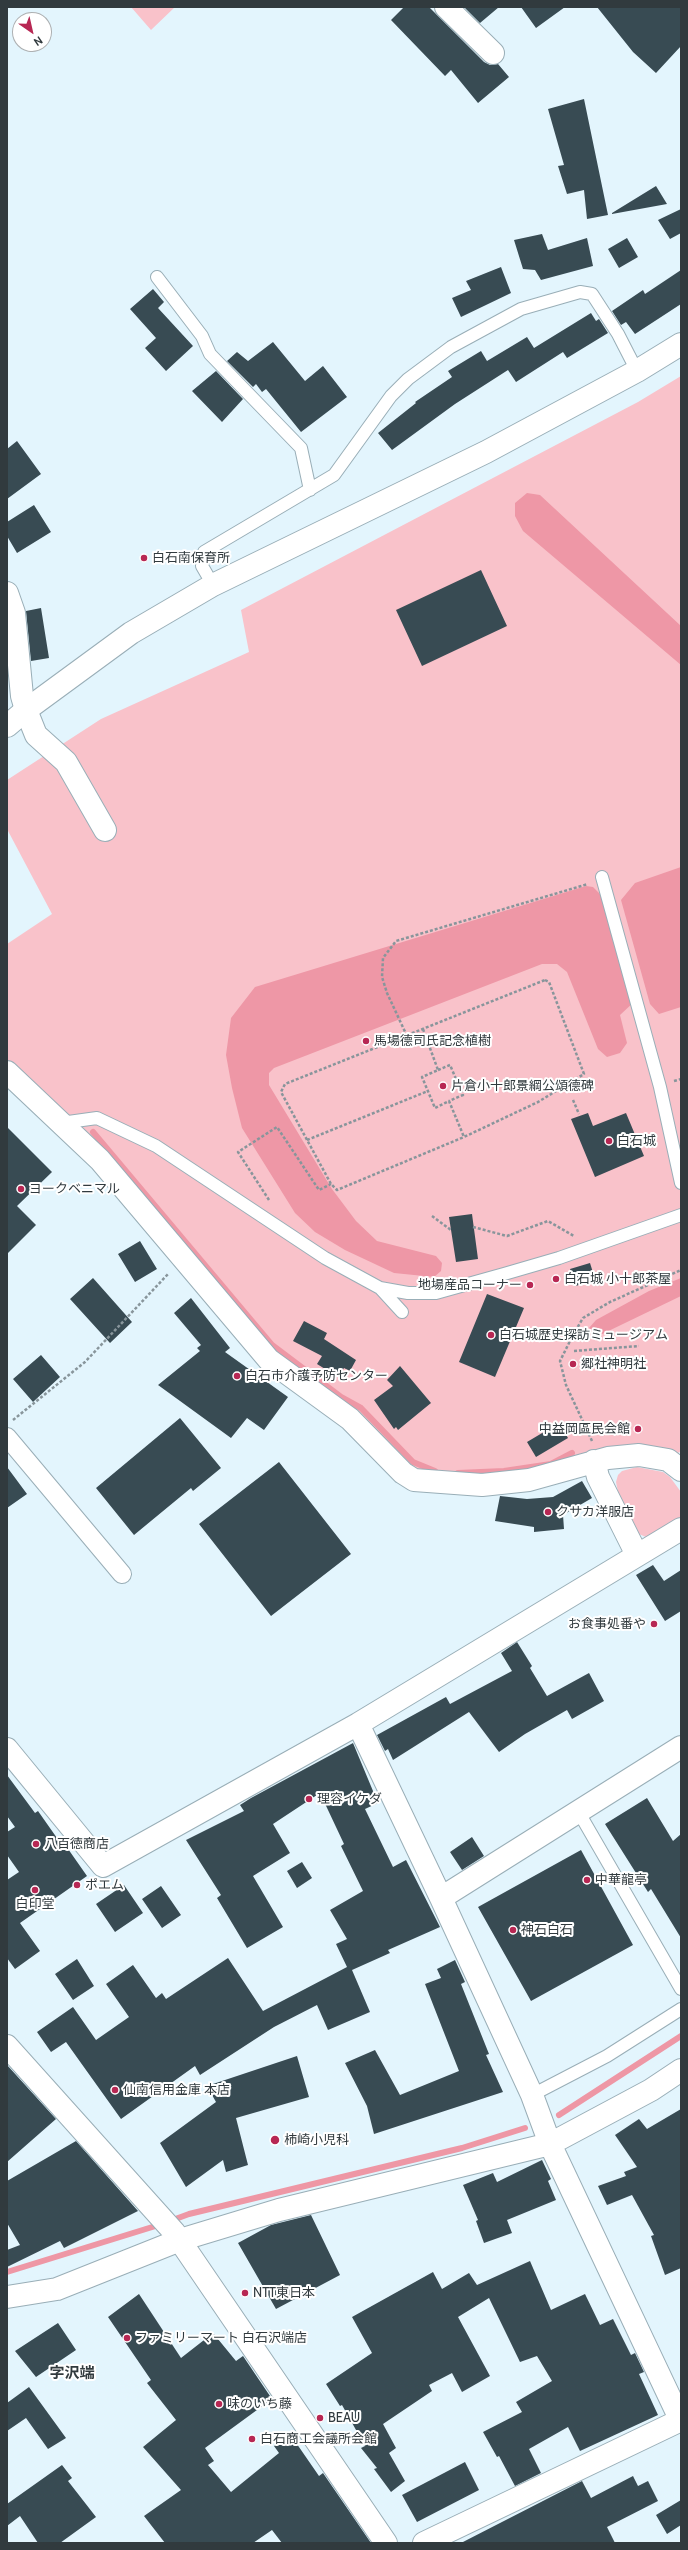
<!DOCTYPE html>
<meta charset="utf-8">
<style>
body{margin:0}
#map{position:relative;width:688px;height:2550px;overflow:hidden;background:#e3f5fd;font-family:Cabin,sans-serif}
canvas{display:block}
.frame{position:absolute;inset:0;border:8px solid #313a3e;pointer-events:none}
.north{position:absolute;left:12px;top:12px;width:40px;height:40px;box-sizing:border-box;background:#fff;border:1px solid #adb0b2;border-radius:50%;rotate:146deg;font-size:11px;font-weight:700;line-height:16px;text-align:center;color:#313a3e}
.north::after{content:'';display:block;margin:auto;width:14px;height:18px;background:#b72753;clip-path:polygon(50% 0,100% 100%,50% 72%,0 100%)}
</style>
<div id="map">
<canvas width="688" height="2550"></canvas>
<div class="frame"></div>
<div class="north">N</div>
</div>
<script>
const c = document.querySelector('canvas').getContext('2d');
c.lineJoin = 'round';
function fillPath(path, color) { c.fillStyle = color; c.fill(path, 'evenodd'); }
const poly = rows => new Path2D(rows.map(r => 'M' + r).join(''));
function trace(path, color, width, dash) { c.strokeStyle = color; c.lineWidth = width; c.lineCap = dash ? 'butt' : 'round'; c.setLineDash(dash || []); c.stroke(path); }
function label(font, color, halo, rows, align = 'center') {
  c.font = font + ' Cabin,"Noto Sans JP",sans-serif'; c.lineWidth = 4; c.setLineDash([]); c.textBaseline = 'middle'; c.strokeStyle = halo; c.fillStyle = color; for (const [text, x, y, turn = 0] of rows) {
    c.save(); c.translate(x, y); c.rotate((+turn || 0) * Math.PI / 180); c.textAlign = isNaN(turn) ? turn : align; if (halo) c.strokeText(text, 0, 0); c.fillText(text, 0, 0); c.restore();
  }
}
fillPath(poly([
 [131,7,175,7,151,30],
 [681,376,681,1451,668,1460,577,1465,425,1482,269,1360,7,1072,7,944,52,914,7,829,7,780,101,719,249,652,241,610,638,402],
 [637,1467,663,1472,670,1477,681,1492,681,1517,648,1538,639,1534,618,1492,616,1482,618,1475,622,1471]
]), '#f9c2ca');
fillPath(poly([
 [527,493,540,495,681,626,681,665,523,531,515,516,515,503],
 [681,867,681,1007,659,1014,650,1004,621,900,635,883],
 [586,886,593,887,603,897,635,1001,620,1015,627,1043,620,1053,607,1057,598,1049,567,972,557,964,542,964,274,1068,269,1073,269,1085,332,1189,356,1221,377,1241,436,1256,442,1263,441,1271,434,1277,394,1273,345,1250,315,1232,295,1213,242,1128,232,1088,226,1055,231,1018,255,987],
 [681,1278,681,1296,596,1337,591,1334,589,1328,596,1320,649,1291]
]), '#ee97a6');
trace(poly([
 [93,1132,272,1345,341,1397,361,1408,413,1462,435,1471],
 [458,1473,504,1471,551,1464,572,1453],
 [559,2115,681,2036],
 [170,2221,189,2214,462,2148,525,2128],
 [7,2272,162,2224]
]), '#ee97a5', 6);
fillPath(poly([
 [404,7,429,7,484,62,490,65,498,64,509,77,478,103,451,70,445,76,391,20],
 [467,7,499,7,480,23,465,8],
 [521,7,565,7,536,28],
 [597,7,681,7,681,46,656,73,633,52],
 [584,99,608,215,587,219,584,190,567,194,558,166,564,165,548,109],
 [656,186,667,204,612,214,612,213],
 [681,209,681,233,670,239,658,220],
 [542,234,548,250,587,238,593,266,541,280,535,270,523,269,514,240],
 [627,238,638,257,619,268,608,249],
 [501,267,511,293,461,317,452,298,471,290,466,281],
 [681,270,681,304,635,334,626,322,621,325,612,311,643,290,645,294],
 [153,289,164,302,158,308,193,346,166,371,145,348,156,338,130,309],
 [591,313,596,321,599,319,608,333,567,358,563,352,516,382,508,370,455,404,392,450,378,433,416,403,415,402,452,377,448,371,481,351,487,361,527,337,534,348],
 [273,342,305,381,323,366,347,397,301,432,266,389,262,392,256,384,253,387,227,361,237,352,248,361],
 [216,371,243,399,222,422,192,391],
 [17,441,41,474,7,499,7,449],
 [34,505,51,532,17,553,7,536,7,522],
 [481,570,507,626,422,666,396,610],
 [41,608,49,658,31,661,26,611],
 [588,1113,593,1126,626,1113,644,1156,595,1177,571,1119],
 [7,1127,52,1172,17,1206,36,1225,7,1254],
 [472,1214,478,1259,456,1262,449,1217],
 [140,1241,157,1269,135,1282,118,1254],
 [590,1263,595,1279,576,1286,570,1269],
 [93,1278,132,1322,110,1343,70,1299],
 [487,1294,524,1308,495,1377,459,1362],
 [191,1298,230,1348,225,1352,288,1397,264,1430,247,1418,231,1438,158,1385,200,1351,197,1348,201,1345,174,1313],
 [304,1321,327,1333,324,1339,356,1360,350,1371,344,1368,338,1377,317,1364,322,1356,293,1341],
 [41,1355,60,1377,33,1402,13,1379],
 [400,1366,431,1403,398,1430,396,1427,394,1429,374,1400,393,1386,387,1380],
 [180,1418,221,1468,193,1491,191,1488,134,1535,96,1488],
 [559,1423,568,1438,536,1457,527,1442],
 [279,1462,351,1554,271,1616,199,1524],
 [7,1467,27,1494,7,1508],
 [582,1481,592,1498,563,1515,564,1529,534,1532,534,1527,495,1521,500,1496,527,1499,553,1497],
 [653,1565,664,1581,681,1570,681,1611,665,1621,636,1575],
 [517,1642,532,1666,530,1668,547,1696,589,1673,604,1701,572,1719,567,1710,525,1734,499,1752,469,1712,393,1760,388,1749,385,1751,377,1735,446,1697,450,1704,512,1671,501,1653],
 [353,1743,378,1803,365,1809,393,1867,406,1860,440,1927,388,1950,390,1953,352,1970,370,2012,328,2030,317,2005,274,2027,200,2075,195,2066,121,2119,66,2042,51,2052,37,2032,73,2007,96,2040,129,2017,106,1984,133,1965,156,1998,162,1993,166,1999,228,1958,263,2011,347,1967,336,1944,347,1939,330,1910,363,1891,341,1846,344,1844,320,1793,273,1824,290,1853,253,1876,283,1927,247,1948,217,1898,221,1895,186,1840,244,1811,240,1805,251,1798],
 [7,1775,35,1813,38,1811,64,1848,66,1846,87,1876,20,1923,40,1951,15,1969,7,1958,7,1880,19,1872,7,1855,7,1832,15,1827,7,1816],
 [647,1798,673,1841,681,1834,681,1938,651,1889,648,1892,605,1824],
 [472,1837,484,1856,462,1870,450,1852],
 [581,1850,633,1945,531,2001,478,1907],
 [302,1862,312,1878,297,1888,287,1871],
 [124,1885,143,1913,115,1932,96,1904],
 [161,1886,181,1915,162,1928,142,1899],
 [77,1959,94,1986,73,2000,55,1974],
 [455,1960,465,1982,461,1984,489,2054,486,2055,503,2092,374,2134,367,2106,345,2063,375,2050,400,2095,459,2071,425,1984,441,1978,437,1969],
 [297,2056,309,2097,236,2118,248,2165,226,2172,223,2160,186,2187,160,2143,216,2102,207,2086],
 [7,2065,56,2119,7,2162],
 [681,2109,681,2268,665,2275,651,2236,654,2235,632,2195,607,2205,598,2186,626,2176,624,2172,637,2167,615,2135,639,2119,647,2129],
 [76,2141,138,2211,64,2248,60,2241,7,2267,7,2250,20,2245,7,2223,7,2181],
 [542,2160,551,2179,548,2181,556,2200,507,2220,512,2233,484,2243,476,2221,478,2220,463,2185,493,2173,497,2182],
 [311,2215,340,2275,276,2309,238,2243,271,2225],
 [530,2261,551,2310,585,2294,600,2325,613,2319,631,2355,635,2353,644,2372,639,2374,658,2415,580,2451,568,2427,529,2449,541,2473,515,2486,499,2456,497,2457,483,2432,522,2412,516,2402,552,2381,537,2356,520,2362,489,2298,458,2317,490,2376,462,2392,452,2373,429,2385,432,2391,383,2424,396,2448,389,2453,405,2481,391,2492,374,2469,377,2468,361,2448,365,2446,342,2405,340,2406,326,2384,372,2353,352,2317,433,2272,442,2289,469,2273,477,2285],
 [139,2294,181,2358,213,2333,236,2361,243,2356,272,2399,205,2448,214,2461,208,2465,231,2492,279,2453,274,2446,290,2434,319,2476,323,2473,371,2543,282,2543,272,2530,253,2543,165,2543,144,2516,181,2490,143,2447,176,2420,147,2383,151,2380,108,2317],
 [58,2323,76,2350,36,2377,15,2351],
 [29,2387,66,2438,48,2449,26,2418,7,2431,7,2403],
 [465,2462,479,2490,417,2522,402,2495],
 [62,2465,72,2478,68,2481,96,2517,60,2543,38,2543,20,2516,7,2526,7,2504],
 [633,2476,638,2486,648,2481,658,2501,607,2527,615,2543,461,2543,582,2481,591,2498],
 [681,2500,681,2525,667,2534,656,2515]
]), '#384b53');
const service = poly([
 [157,277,202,336,210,354,301,448,310,490],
 [213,585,202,566,204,552,334,475,391,396,408,379,451,347,521,309,580,292,592,294,618,334,637,371],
 [602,877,660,1087,681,1183],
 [61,1123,97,1118,156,1146,325,1258,380,1288,408,1293,436,1293,504,1274,559,1258,681,1215],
 [380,1288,402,1312],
 [578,1811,681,1989],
 [532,2095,607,2056,681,2009]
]);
const pedestrian = poly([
 [7,1437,122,1574]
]);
const minor = poly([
 [446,7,493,53],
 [7,593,14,613,22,696,26,710,36,735,66,762,105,830],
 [7,1072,100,1160,269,1360,350,1419,403,1473,414,1480,482,1485,529,1480,608,1458,639,1455,668,1460,681,1470],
 [594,1461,598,1477,637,1555],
 [358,1724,441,1898,532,2095,550,2144,681,2421],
 [7,1749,103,1866,358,1724,681,1529],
 [441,1898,681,1747],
 [7,2297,57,2289,180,2240,279,2210,550,2144,651,2090,681,2070],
 [424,2543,681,2420]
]);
const tertiary = poly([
 [7,726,26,710,131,633,213,585,486,452,637,371,681,344],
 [7,2046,174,2232,386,2543]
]);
trace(service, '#99aeb7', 14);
trace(pedestrian, '#99aeb7', 20);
trace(minor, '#99aeb7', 24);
trace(tertiary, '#99aeb7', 24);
trace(poly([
 [545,980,549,982,584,1074,538,1102,464,1137,337,1190,331,1184,281,1092,285,1084,545,980],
 [423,1029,438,1070,422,1077,435,1108,449,1101,464,1137],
 [407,1036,387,993,382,977,383,958,396,941,588,884],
 [438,1070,450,1065,463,1095,449,1101],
 [674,1081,681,1079],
 [573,1100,579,1114],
 [307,1140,428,1091],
 [269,1200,238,1152,277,1127,319,1190,331,1184],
 [432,1216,451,1230],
 [473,1227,507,1236,548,1221,574,1236],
 [574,1351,639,1346],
 [13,1420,85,1362,169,1273],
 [592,1441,566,1385,560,1361,573,1335,583,1318,610,1302,681,1270]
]), '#88959b', 2.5, [3, 2]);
trace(service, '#fff', 12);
trace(pedestrian, '#fff', 18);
trace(minor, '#fff', 22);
trace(tertiary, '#fff', 22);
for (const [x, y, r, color] of [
 [144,558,4,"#b72753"],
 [366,1041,4,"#b72753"],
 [443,1086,4,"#b72753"],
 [609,1141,4,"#b72753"],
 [21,1189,4,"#b72753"],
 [556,1279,4,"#b72753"],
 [530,1285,4,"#b72753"],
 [491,1335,4,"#b72753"],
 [573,1364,4,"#b72753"],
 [237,1376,4,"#b72753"],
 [638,1429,4,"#b72753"],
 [548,1512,4,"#b72753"],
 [654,1624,4,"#b72753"],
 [309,1799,4,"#b72753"],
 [36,1844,4,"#b72753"],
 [587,1880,4,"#b72753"],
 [77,1885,4,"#b72753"],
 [35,1890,4,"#b72753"],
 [513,1930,4,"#b72753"],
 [115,2090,4,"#b72753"],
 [275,2140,5,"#b72753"],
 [245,2293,4,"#b72753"],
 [127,2338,4,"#b72753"],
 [219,2404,4,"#b72753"],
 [320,2418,4,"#b72753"],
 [252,2439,4,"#b72753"]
]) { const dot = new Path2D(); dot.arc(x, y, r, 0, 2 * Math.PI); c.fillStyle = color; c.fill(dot); trace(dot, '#fff', 1.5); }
label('13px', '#313a3e', '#fff', [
 ["白石南保育所",152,558],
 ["馬場德司氏記念植樹",374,1041],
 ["片倉小十郎景綱公頌德碑",451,1086],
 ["白石城",617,1141],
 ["ヨークベニマル",29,1189],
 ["白石城 小十郎茶屋",564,1279],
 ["地場産品コーナー",522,1285,"right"],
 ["白石城歴史探訪ミュージアム",499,1335],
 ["郷社神明社",581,1364],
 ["白石市介護予防センター",245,1376],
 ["中益岡區民会館",630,1429,"right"],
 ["クサカ洋服店",556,1512],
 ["お食事処番や",646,1624,"right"],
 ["理容イケダ",317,1799],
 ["八百徳商店",44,1844],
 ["中華龍亭",595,1880],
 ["ポエム",85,1885],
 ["白印堂",35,1904,"center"],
 ["神石白石",521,1930],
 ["仙南信用金庫 本店",123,2090],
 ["柿崎小児科",284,2140],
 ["NTT東日本",253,2293],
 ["ファミリーマート 白石沢端店",135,2338],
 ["味のいち藤",227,2404],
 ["BEAU",328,2418],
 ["白石商工会議所会館",260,2439]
], 'left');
label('bold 15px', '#313a3e', '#fff', [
 ["字沢端",72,2374]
]);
</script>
